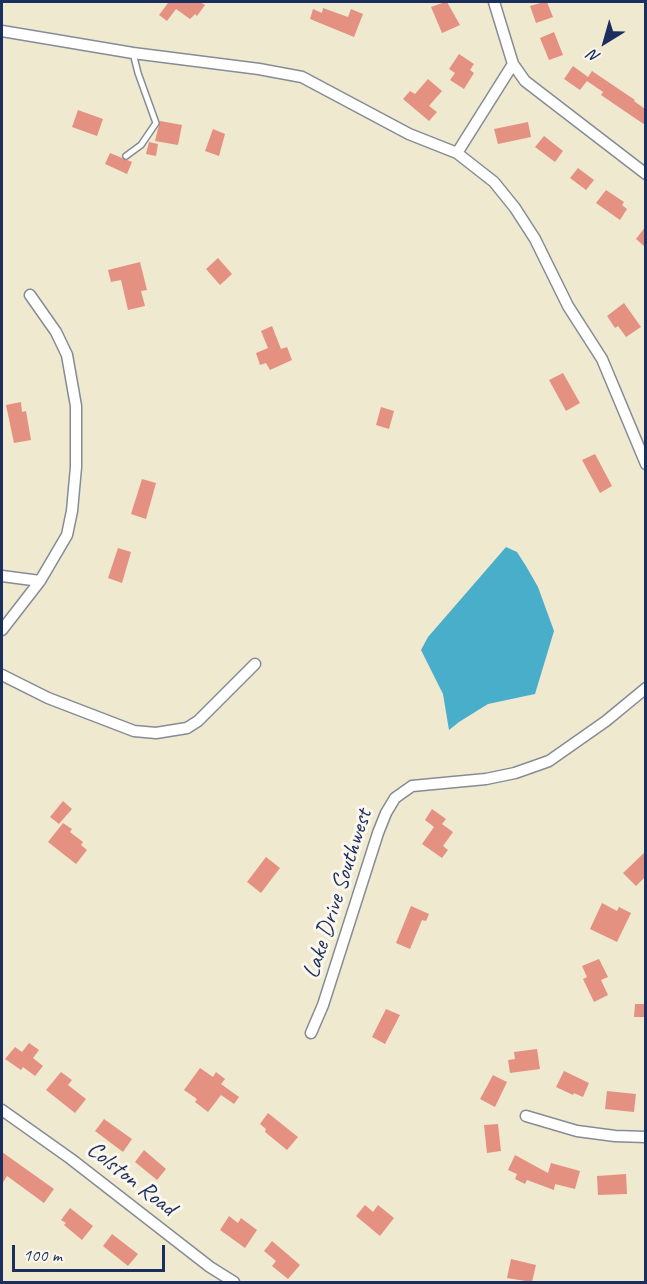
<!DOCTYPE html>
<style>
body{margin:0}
#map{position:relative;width:647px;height:1284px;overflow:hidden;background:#efe9cf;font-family:Caveat,sans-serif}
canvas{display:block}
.frame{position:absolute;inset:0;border:3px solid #1b2f5e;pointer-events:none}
.north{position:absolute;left:575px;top:12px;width:60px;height:60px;-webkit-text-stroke:4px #fbf7ec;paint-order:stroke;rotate:217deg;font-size:16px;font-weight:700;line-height:24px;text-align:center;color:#1b2f5e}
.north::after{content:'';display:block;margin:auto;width:21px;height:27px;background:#1b2f5e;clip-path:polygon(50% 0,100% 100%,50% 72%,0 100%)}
.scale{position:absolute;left:12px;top:1245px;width:153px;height:27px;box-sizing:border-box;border:3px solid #1b2f5e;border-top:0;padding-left:8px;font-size:18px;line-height:21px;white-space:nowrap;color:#1b2f5e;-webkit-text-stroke:4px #fbf7ec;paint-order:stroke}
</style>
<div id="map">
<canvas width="647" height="1284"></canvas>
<div class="frame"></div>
<div class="north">N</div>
<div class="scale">100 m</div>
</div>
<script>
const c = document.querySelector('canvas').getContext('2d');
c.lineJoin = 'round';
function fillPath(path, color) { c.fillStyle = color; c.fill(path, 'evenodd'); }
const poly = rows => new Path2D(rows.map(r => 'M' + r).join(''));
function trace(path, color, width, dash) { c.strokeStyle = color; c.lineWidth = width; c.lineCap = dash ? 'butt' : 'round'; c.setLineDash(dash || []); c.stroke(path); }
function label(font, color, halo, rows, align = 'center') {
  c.font = font + ' Caveat,sans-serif'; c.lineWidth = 6; c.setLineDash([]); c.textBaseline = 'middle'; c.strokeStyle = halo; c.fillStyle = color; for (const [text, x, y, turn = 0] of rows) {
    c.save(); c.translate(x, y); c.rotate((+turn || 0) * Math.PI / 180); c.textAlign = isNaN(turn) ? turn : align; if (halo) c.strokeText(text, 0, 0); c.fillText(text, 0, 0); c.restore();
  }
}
fillPath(poly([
 [506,547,517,552,526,566,538,587,554,631,535,694,488,704,459,722,449,730,443,694,421,650,428,637]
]), '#49aec9');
fillPath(poly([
 [167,2,200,2,205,5,197,16,195,14,190,19,176,9,167,21,159,15,168,3],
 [445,2,447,2,460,25,442,33,431,7],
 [544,2,547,2,553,17,536,23,530,6],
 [323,8,348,17,351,9,363,14,354,37,310,19,313,9,322,13],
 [554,32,563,55,549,60,540,38],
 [459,54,474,64,470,70,474,73,464,89,450,80,455,73,449,69],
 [573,66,588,77,592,71,635,100,634,101,645,109,645,125,601,95,603,92,587,81,580,90,564,79],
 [428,79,442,91,429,106,437,112,429,121,403,99,410,91,415,94],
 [78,110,103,119,97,136,72,127],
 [160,121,182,125,178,145,155,141],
 [528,122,531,137,498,144,494,129],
 [213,129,225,134,219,156,205,151],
 [544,136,563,151,555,162,535,147],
 [149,142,158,144,156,156,146,154],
 [110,153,132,162,127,174,105,164],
 [578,168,594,180,586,190,570,178],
 [606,190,624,202,622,205,627,209,620,220,596,203],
 [645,227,645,247,636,239],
 [218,258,232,274,220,285,206,269],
 [140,262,147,290,141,291,145,306,128,310,121,280,111,282,108,270],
 [624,303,641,327,626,337,618,326,615,328,607,316],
 [272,326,281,349,287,347,292,360,270,370,266,363,260,365,256,353,268,348,261,331],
 [563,373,580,403,566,411,549,380],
 [21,402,22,412,26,411,31,440,14,443,6,405],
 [381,407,394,411,389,429,376,425],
 [595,454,612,486,600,493,582,460],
 [142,479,156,483,146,519,131,514],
 [118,548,131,552,122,583,108,578],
 [63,801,72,809,59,824,50,817],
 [432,809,446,819,442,824,453,832,443,846,448,850,442,858,422,844,434,827,425,820],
 [63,823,72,829,70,832,83,842,81,845,87,850,76,864,48,842],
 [645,852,645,877,636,886,623,873],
 [266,857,280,868,261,893,247,882],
 [602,903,617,911,619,907,631,913,617,942,590,929],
 [411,906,429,914,426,921,422,920,410,949,396,943],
 [599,959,608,977,601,980,608,995,594,1002,583,979,587,977,582,966],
 [635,1004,645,1004,645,1017,634,1017],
 [386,1009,400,1015,385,1044,372,1037],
 [29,1043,39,1050,33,1058,43,1066,35,1076,23,1067,21,1070,5,1059,15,1047,22,1052],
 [537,1049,540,1069,510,1073,508,1060,515,1059,514,1052],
 [200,1068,213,1077,216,1072,225,1079,221,1084,239,1097,234,1104,221,1095,208,1112,195,1102,197,1099,184,1090],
 [564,1071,589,1083,583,1097,574,1093,573,1095,556,1087],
 [61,1072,72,1080,68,1085,86,1099,75,1113,46,1090],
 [493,1075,507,1082,495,1107,480,1099],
 [607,1091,636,1094,634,1112,605,1109],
 [268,1113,298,1137,287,1150,265,1132,266,1129,260,1124],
 [104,1119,132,1139,123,1152,95,1131],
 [498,1124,501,1151,487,1153,484,1125],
 [144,1150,166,1169,157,1180,135,1162],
 [2,1152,54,1189,44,1203,7,1176,2,1184],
 [515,1155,548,1173,551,1163,580,1171,575,1189,555,1184,554,1190,527,1180,525,1184,515,1179,517,1174,508,1170],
 [626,1174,627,1194,598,1195,597,1176],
 [365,1205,373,1212,378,1205,394,1218,380,1236,356,1216],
 [70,1208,93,1226,82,1240,64,1225,66,1223,61,1220],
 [229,1216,238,1223,241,1218,257,1230,245,1248,220,1230],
 [112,1234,138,1254,128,1266,103,1246],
 [272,1241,300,1265,288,1279,272,1266,276,1261,264,1251],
 [511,1259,536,1265,532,1282,507,1278]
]), '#e59182');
const service = poly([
 [126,156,141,145,156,123,138,73,133,53]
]);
const minor = poly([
 [2,31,133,53,259,69,302,77,409,134,457,153,494,182,515,208,535,239,568,306,602,359,646,464],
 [513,64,525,81,646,174],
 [457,153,513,64,494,2],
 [2,576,40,581],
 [2,630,40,581,67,535,72,511,76,467,76,406,67,355,56,332,30,295],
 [2,675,48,698,134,731,156,733,187,728,198,721,255,664],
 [311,1033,323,1005,378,833,386,813,395,798,412,786,486,779,515,773,549,761,606,721,646,688],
 [2,1110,71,1159,210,1267,234,1282],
 [526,1116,577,1131,615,1136,646,1137]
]);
trace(service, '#858c96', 8);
trace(minor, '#858c96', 13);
trace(service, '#fff', 5);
trace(minor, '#fff', 10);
label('24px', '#1b2f5e', '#fbf7ec', [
 ["Lake Drive Southwest",338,894,-72],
 ["Colston Road",131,1179,38]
]);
</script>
